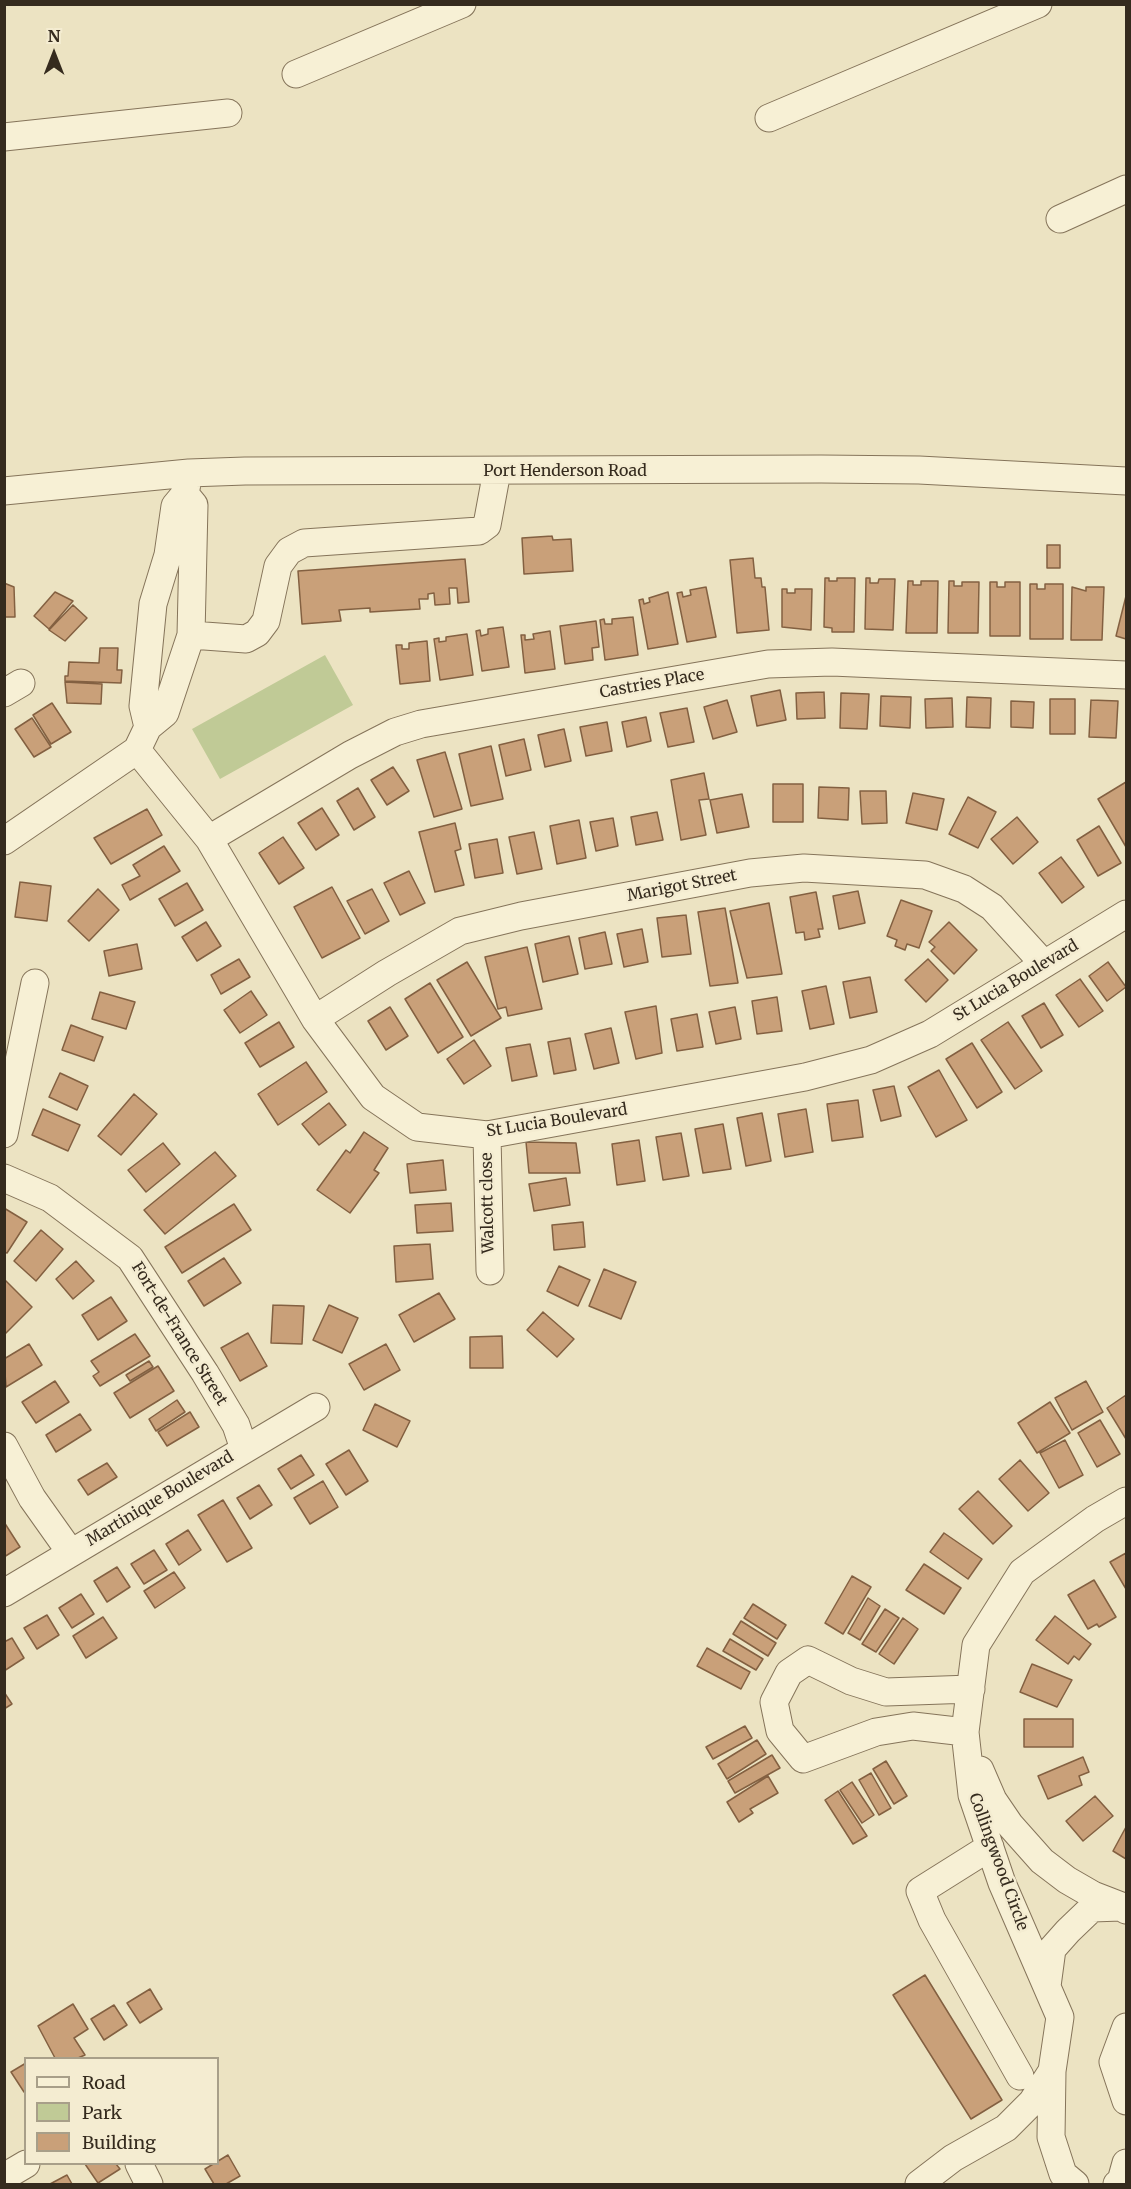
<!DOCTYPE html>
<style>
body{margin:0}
#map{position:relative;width:1131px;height:2189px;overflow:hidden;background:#ece3c2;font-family:Merriweather,serif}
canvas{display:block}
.frame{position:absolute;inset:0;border:6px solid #352b1e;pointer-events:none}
.legend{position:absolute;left:24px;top:2057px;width:195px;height:108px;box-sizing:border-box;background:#f4ecd1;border:2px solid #a89f89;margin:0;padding:8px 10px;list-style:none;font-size:18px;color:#352b1e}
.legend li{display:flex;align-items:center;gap:12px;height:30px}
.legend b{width:30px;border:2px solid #a89f89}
.north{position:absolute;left:24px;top:24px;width:60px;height:60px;-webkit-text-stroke:4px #f4ecd1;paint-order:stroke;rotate:0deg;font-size:16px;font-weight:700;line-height:24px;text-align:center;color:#352b1e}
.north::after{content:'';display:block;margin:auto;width:21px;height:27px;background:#352b1e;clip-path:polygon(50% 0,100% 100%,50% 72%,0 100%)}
</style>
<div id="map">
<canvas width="1131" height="2189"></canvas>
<div class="frame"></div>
<ul class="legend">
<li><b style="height:8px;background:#f7f0d5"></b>Road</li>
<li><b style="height:16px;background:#c0ca96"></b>Park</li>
<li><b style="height:16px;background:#c9a079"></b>Building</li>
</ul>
<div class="north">N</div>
</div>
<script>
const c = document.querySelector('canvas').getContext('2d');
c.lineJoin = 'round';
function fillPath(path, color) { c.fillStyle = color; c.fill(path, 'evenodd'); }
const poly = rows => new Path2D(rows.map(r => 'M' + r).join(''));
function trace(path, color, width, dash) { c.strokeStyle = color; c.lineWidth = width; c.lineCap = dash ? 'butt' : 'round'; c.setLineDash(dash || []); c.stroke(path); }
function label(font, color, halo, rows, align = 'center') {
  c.font = font + ' Merriweather,serif'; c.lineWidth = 5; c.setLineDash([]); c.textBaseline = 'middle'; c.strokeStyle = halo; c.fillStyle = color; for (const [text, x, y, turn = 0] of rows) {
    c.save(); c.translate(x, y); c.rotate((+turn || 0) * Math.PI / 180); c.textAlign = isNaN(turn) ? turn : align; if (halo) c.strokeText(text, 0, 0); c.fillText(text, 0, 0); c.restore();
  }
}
fillPath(poly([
 [325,655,353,705,220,779,192,729]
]), '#c0ca96');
const building = poly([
 [552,536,553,540,571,539,573,571,524,574,522,538,552,536],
 [1047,545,1060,545,1060,568,1047,568,1047,545],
 [753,558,755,578,761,578,762,587,765,587,769,630,737,633,730,560,753,558],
 [465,559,469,602,458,603,457,588,449,588,450,604,435,605,434,593,428,594,428,599,419,599,420,609,370,612,370,608,339,610,341,621,302,624,298,571,465,559],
 [825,578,829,578,829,581,837,581,837,578,855,578,854,632,832,632,832,628,824,627,825,578],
 [866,578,870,578,870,583,878,583,879,579,895,579,893,630,865,629,866,578],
 [908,581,913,581,913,585,921,585,921,581,938,581,937,633,906,633,908,581],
 [949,581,954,581,954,586,962,586,962,582,979,582,978,633,948,633,949,581],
 [990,582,997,582,997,587,1005,587,1005,582,1020,582,1020,636,990,636,990,582],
 [4,583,14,587,15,617,4,617,4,583],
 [1030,584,1037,584,1037,589,1045,589,1045,584,1063,584,1063,639,1030,639,1030,584],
 [706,587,716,637,687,642,677,593,682,592,683,597,691,595,690,590,706,587],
 [1072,587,1086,591,1086,587,1104,587,1102,640,1071,640,1072,587],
 [782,589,787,589,787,593,795,593,795,589,812,589,811,630,782,627,782,589],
 [55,592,73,601,49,629,34,616,55,592],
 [668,592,678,644,648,649,639,600,643,599,644,604,650,602,649,598,668,592],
 [1126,596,1126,639,1116,636,1126,596],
 [73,605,87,618,65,641,49,630,73,605],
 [633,617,638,655,605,660,600,620,604,619,605,624,612,624,612,619,633,617],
 [596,621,599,647,592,648,593,660,565,664,560,626,596,621],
 [503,627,509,667,482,671,476,631,480,630,481,636,488,634,488,629,503,627],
 [550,631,555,669,525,673,521,635,525,635,525,640,534,639,533,634,550,631],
 [467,634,473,675,440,680,434,639,439,638,439,642,446,641,446,637,467,634],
 [427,641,430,681,400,684,396,645,402,645,402,649,409,649,409,643,427,641],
 [100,648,118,648,117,670,122,670,121,683,65,681,65,676,68,676,69,662,99,663,100,648],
 [65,682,102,684,101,704,67,703,65,682],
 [780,690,786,720,757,726,751,696,780,690],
 [824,692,825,718,797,719,796,693,824,692],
 [841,693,869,694,867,729,840,728,841,693],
 [881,696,911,697,910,728,880,726,881,696],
 [967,697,991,698,990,728,966,727,967,697],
 [952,698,953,727,926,728,925,699,952,698],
 [1050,699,1075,699,1075,734,1050,734,1050,699],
 [727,700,737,732,713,739,704,707,727,700],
 [1091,700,1118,701,1116,738,1089,737,1091,700],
 [1011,701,1034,702,1033,728,1011,727,1011,701],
 [52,703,71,732,51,744,33,715,52,703],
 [687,708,694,742,668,747,660,713,687,708],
 [646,717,651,741,627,747,622,722,646,717],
 [32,718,51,747,34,757,15,729,32,718],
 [607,722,612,751,586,756,580,727,607,722],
 [564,729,571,761,545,767,538,735,564,729],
 [524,739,531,770,506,776,499,745,524,739],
 [491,746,503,799,471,806,459,754,491,746],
 [445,752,462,809,434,817,417,760,445,752],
 [393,767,409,791,387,805,371,780,393,767],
 [704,773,709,799,699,800,706,835,681,840,671,780,704,773],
 [1126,782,1126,847,1098,799,1126,782],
 [773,784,803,784,803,822,773,822,773,784],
 [819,787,849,788,848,820,818,818,819,787],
 [358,788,375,817,354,830,337,801,358,788],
 [860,791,886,791,887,823,862,824,860,791],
 [913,793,944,799,937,830,906,823,913,793],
 [742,794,749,827,717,833,710,800,742,794],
 [968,797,996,812,978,848,949,834,968,797],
 [322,808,339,835,316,850,298,823,322,808],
 [147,809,162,835,111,864,94,838,147,809],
 [657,812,663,840,636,845,631,817,657,812],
 [1017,817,1038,842,1013,864,991,839,1017,817],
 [613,818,618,846,596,851,590,822,613,818],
 [579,820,586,858,557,864,550,826,579,820],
 [455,823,461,849,455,851,464,885,435,892,419,832,455,823],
 [1099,826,1121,863,1098,876,1077,840,1099,826],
 [534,832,542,869,517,874,509,837,534,832],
 [283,837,304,868,279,884,259,853,283,837],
 [497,839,503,873,475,878,469,844,497,839],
 [164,846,180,871,130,900,122,885,140,876,133,865,164,846],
 [1061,857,1084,887,1062,903,1039,873,1061,857],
 [409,871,425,903,400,915,384,883,409,871],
 [20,882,51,886,47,921,15,917,20,882],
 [187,883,203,910,175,926,159,899,187,883],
 [332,887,360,938,322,958,294,907,332,887],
 [98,889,119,910,89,941,68,921,98,889],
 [372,889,389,921,365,934,347,901,372,889],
 [858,891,865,923,839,929,833,896,858,891],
 [816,892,823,929,818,929,820,937,805,940,804,932,796,933,790,897,816,892],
 [901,900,932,911,919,948,907,944,905,950,895,946,897,940,887,936,901,900],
 [769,903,782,974,747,978,730,911,769,903],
 [725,908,738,983,710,986,698,912,725,908],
 [686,915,691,954,662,957,657,918,686,915],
 [206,922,221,946,197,961,182,937,206,922],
 [949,922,977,950,954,974,931,951,935,947,929,942,949,922],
 [642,929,648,962,624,967,617,934,642,929],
 [605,932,612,964,585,969,579,938,605,932],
 [569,936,578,974,543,982,535,944,569,936],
 [137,944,142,969,109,976,104,951,137,944],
 [527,947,542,1009,508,1016,506,1007,498,1009,485,957,527,947],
 [239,959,250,977,221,994,211,975,239,959],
 [928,959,948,980,926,1002,905,980,928,959],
 [467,962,501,1018,471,1036,437,980,467,962],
 [1108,962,1126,987,1107,1001,1089,976,1108,962],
 [870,977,877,1012,850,1018,843,982,870,977],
 [1080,979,1103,1011,1079,1027,1056,995,1080,979],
 [430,983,463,1037,438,1053,405,999,430,983],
 [826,986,834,1024,810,1029,802,991,826,986],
 [251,991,267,1015,240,1033,224,1010,251,991],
 [100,992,135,1002,126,1029,92,1019,100,992],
 [777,997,782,1031,757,1034,752,1001,777,997],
 [1044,1003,1063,1035,1041,1048,1022,1016,1044,1003],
 [656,1006,662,1053,636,1059,625,1012,656,1006],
 [390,1007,408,1036,386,1050,368,1021,390,1007],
 [735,1007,741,1039,716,1044,709,1012,735,1007],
 [697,1014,703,1047,677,1051,671,1019,697,1014],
 [279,1022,294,1047,260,1067,245,1043,279,1022],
 [1008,1022,1042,1071,1015,1089,981,1040,1008,1022],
 [71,1025,103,1037,94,1061,62,1050,71,1025],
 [611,1028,619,1063,594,1069,585,1034,611,1028],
 [570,1038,576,1070,554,1074,548,1042,570,1038],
 [474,1040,491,1066,464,1084,447,1059,474,1040],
 [972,1043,1002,1092,977,1108,946,1059,972,1043],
 [530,1044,537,1076,512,1081,506,1048,530,1044],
 [306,1062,327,1092,278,1125,258,1094,306,1062],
 [939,1070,967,1120,936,1137,908,1087,939,1070],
 [60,1073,88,1086,77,1110,49,1097,60,1073],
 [894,1086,901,1116,881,1121,873,1090,894,1086],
 [134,1094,157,1114,121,1155,98,1136,134,1094],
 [858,1100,863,1137,832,1141,827,1104,858,1100],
 [329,1103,346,1125,319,1145,302,1124,329,1103],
 [43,1109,80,1125,68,1151,32,1135,43,1109],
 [806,1109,813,1152,785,1157,778,1114,806,1109],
 [762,1113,771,1161,746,1166,737,1118,762,1113],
 [723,1124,731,1169,703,1173,695,1129,723,1124],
 [364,1132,388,1148,374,1170,379,1173,350,1213,317,1190,346,1150,350,1153,364,1132],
 [681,1133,689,1176,663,1180,656,1137,681,1133],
 [639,1140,645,1181,617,1185,612,1144,639,1140],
 [526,1142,576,1143,580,1173,529,1173,526,1142],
 [163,1143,180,1164,146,1192,128,1170,163,1143],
 [215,1152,236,1176,165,1234,144,1210,215,1152],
 [443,1160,446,1190,410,1193,407,1164,443,1160],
 [566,1178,570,1205,534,1211,529,1184,566,1178],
 [451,1203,453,1231,417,1233,415,1205,451,1203],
 [234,1204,251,1230,182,1273,165,1247,234,1204],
 [4,1208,27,1222,7,1253,4,1252,4,1208],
 [583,1222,585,1247,554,1250,552,1225,583,1222],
 [41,1230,63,1249,36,1281,14,1261,41,1230],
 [430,1244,433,1279,396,1282,394,1246,430,1244],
 [224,1258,241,1283,204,1306,188,1281,224,1258],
 [76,1261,94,1281,73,1299,56,1279,76,1261],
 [559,1266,590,1280,578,1306,547,1291,559,1266],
 [604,1269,636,1282,621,1319,589,1306,604,1269],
 [4,1279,32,1307,4,1335,4,1279],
 [439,1293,455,1319,414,1342,399,1315,439,1293],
 [111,1297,127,1321,98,1340,82,1315,111,1297],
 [273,1305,304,1306,302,1344,271,1343,273,1305],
 [329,1305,358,1318,342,1353,313,1340,329,1305],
 [543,1312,574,1339,557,1357,527,1330,543,1312],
 [248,1333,267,1366,240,1381,221,1348,248,1333],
 [135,1334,150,1356,100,1386,93,1376,99,1372,91,1361,135,1334],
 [502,1336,503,1368,470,1368,470,1337,502,1336],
 [29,1344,42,1365,6,1387,4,1359,29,1344],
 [386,1344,400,1370,364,1390,349,1364,386,1344],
 [149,1361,153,1367,130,1381,126,1375,149,1361],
 [158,1366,174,1391,130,1418,114,1393,158,1366],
 [55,1381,69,1402,36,1423,22,1402,55,1381],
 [1086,1381,1103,1412,1072,1430,1055,1398,1086,1381],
 [1126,1395,1126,1439,1107,1408,1126,1395],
 [177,1400,185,1412,156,1431,149,1419,177,1400],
 [1050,1402,1070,1433,1037,1453,1018,1423,1050,1402],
 [375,1404,410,1421,397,1447,363,1430,375,1404],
 [190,1412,199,1427,167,1446,158,1432,190,1412],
 [80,1414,91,1430,56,1452,46,1435,80,1414],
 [1100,1420,1120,1454,1097,1467,1078,1433,1100,1420],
 [1065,1440,1083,1475,1059,1488,1040,1453,1065,1440],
 [349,1450,368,1481,346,1495,326,1464,349,1450],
 [301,1455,314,1475,291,1489,278,1469,301,1455],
 [1020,1460,1049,1493,1028,1511,999,1479,1020,1460],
 [107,1463,117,1477,88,1495,78,1480,107,1463],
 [323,1481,338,1507,310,1524,294,1498,323,1481],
 [259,1485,272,1505,250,1519,237,1498,259,1485],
 [978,1491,1012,1526,993,1544,959,1509,978,1491],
 [223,1500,252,1548,227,1562,198,1515,223,1500],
 [4,1522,20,1547,4,1557,4,1522],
 [188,1530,201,1550,179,1565,166,1544,188,1530],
 [944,1533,982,1559,968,1579,930,1552,944,1533],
 [154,1550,167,1570,144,1584,131,1564,154,1550],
 [1126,1553,1126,1589,1110,1562,1126,1553],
 [924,1564,961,1588,944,1614,906,1590,924,1564],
 [117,1567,130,1587,107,1602,94,1581,117,1567],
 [174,1572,185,1588,155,1608,144,1591,174,1572],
 [852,1576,871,1587,843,1634,825,1623,852,1576],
 [1094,1580,1116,1617,1099,1627,1097,1624,1088,1629,1068,1595,1094,1580],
 [81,1594,94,1614,72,1628,59,1608,81,1594],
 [868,1598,880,1606,860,1640,848,1633,868,1598],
 [753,1604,786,1625,777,1639,744,1618,753,1604],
 [885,1609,899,1618,876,1652,862,1644,885,1609],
 [47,1615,59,1635,37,1649,24,1628,47,1615],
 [1055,1616,1091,1644,1079,1660,1074,1656,1068,1664,1036,1640,1055,1616],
 [103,1617,117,1638,86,1658,73,1636,103,1617],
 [903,1618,918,1629,894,1664,879,1654,903,1618],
 [741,1621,776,1643,768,1656,733,1634,741,1621],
 [12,1638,24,1658,4,1671,4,1642,12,1638],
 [730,1639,763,1659,756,1670,723,1651,730,1639],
 [707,1648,750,1672,741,1689,697,1666,707,1648],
 [1032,1664,1072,1680,1057,1707,1020,1692,1032,1664],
 [4,1692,12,1704,4,1709,4,1692],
 [1024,1719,1073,1719,1073,1747,1024,1747,1024,1719],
 [745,1726,752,1738,713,1759,706,1747,745,1726],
 [757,1740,766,1754,727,1779,718,1764,757,1740],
 [772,1755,780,1768,735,1793,728,1781,772,1755],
 [1083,1757,1089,1772,1079,1776,1082,1785,1048,1799,1038,1776,1083,1757],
 [886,1761,907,1796,894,1804,873,1769,886,1761],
 [871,1773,891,1808,879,1815,859,1780,871,1773],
 [768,1776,778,1793,750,1809,753,1813,739,1822,727,1802,768,1776],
 [852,1782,874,1815,862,1823,840,1790,852,1782],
 [838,1791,867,1836,853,1844,825,1800,838,1791],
 [1095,1796,1113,1816,1083,1841,1066,1821,1095,1796],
 [1126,1827,1126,1859,1113,1851,1126,1827],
 [925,1975,1002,2100,971,2119,893,1995,925,1975],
 [150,1989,162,2009,140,2023,127,2003,150,1989],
 [73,2004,88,2029,74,2038,85,2055,78,2058,55,2058,38,2026,73,2004],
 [114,2005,127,2025,104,2040,91,2019,114,2005],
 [26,2063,26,2091,24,2092,11,2072,26,2063],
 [228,2155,240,2176,226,2184,214,2184,205,2169,228,2155],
 [85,2164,116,2164,120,2169,98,2183,85,2164],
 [67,2175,72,2184,50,2184,67,2175]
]);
fillPath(building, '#c9a079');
trace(building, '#836041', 1.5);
const minor = poly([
 [296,74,462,4],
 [769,118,1038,4],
 [4,137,228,113],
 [1060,219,1126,189],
 [4,491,189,473,245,471,821,469,919,470,1126,481],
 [191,635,246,639,257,633,266,621,278,566,289,551,304,543,479,531,487,525,497,471],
 [4,693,21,683],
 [148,727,143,706,153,604,168,555,175,506,185,494,188,478],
 [137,750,209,839,315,1019,373,1097,417,1127,487,1135,805,1077,871,1060,930,1034,1126,914],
 [209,839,350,755,395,732,421,724,768,664,832,662,1126,675],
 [4,841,137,750,148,727,165,713,191,635,194,505,185,494],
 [315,1019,387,973,460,931,521,916,750,873,804,868,925,875,964,889,992,907,1043,963],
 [4,1134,35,983],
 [487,1135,490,1271],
 [4,1178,50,1198,130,1258,205,1373,236,1425,244,1449],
 [4,1446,32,1498,71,1553],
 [4,1593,316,1407],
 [965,1732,913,1726,876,1732,803,1759,780,1731,774,1702,789,1673,808,1660,851,1681,886,1692,971,1689],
 [980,1770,993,1800,1010,1825,1042,1861,1067,1880,1093,1895,1124,1907,1126,1910],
 [990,1847,920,1891,932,1920,1020,2076],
 [1047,1986,1052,1949,1068,1931,1092,1908,1121,1907],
 [1126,2027,1113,2062,1126,2101],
 [1052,2071,1051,2137,1063,2174,1075,2184],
 [139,2164,149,2184],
 [4,2177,26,2164],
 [919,2184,953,2158,1006,2128,1032,2102,1052,2071,1060,2017,1002,1883,972,1795,965,1732,976,1645,1022,1572,1095,1519,1126,1501],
 [1117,2184,1121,2181,1126,2163]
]);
trace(minor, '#85745a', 29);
trace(minor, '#f7f0d5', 27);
label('16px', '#352b1e', '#f4ecd1', [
 ["Port Henderson Road",565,471],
 ["Castries Place",652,684,-10],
 ["Marigot Street",682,886,-11],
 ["St Lucia Boulevard",1016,981,-31],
 ["St Lucia Boulevard",557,1121,-9],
 ["Walcott close",488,1203,-91],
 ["Fort-de-France Street",179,1334,58],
 ["Martinique Boulevard",160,1499,-31],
 ["Collingwood Circle",998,1862,70]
]);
</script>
